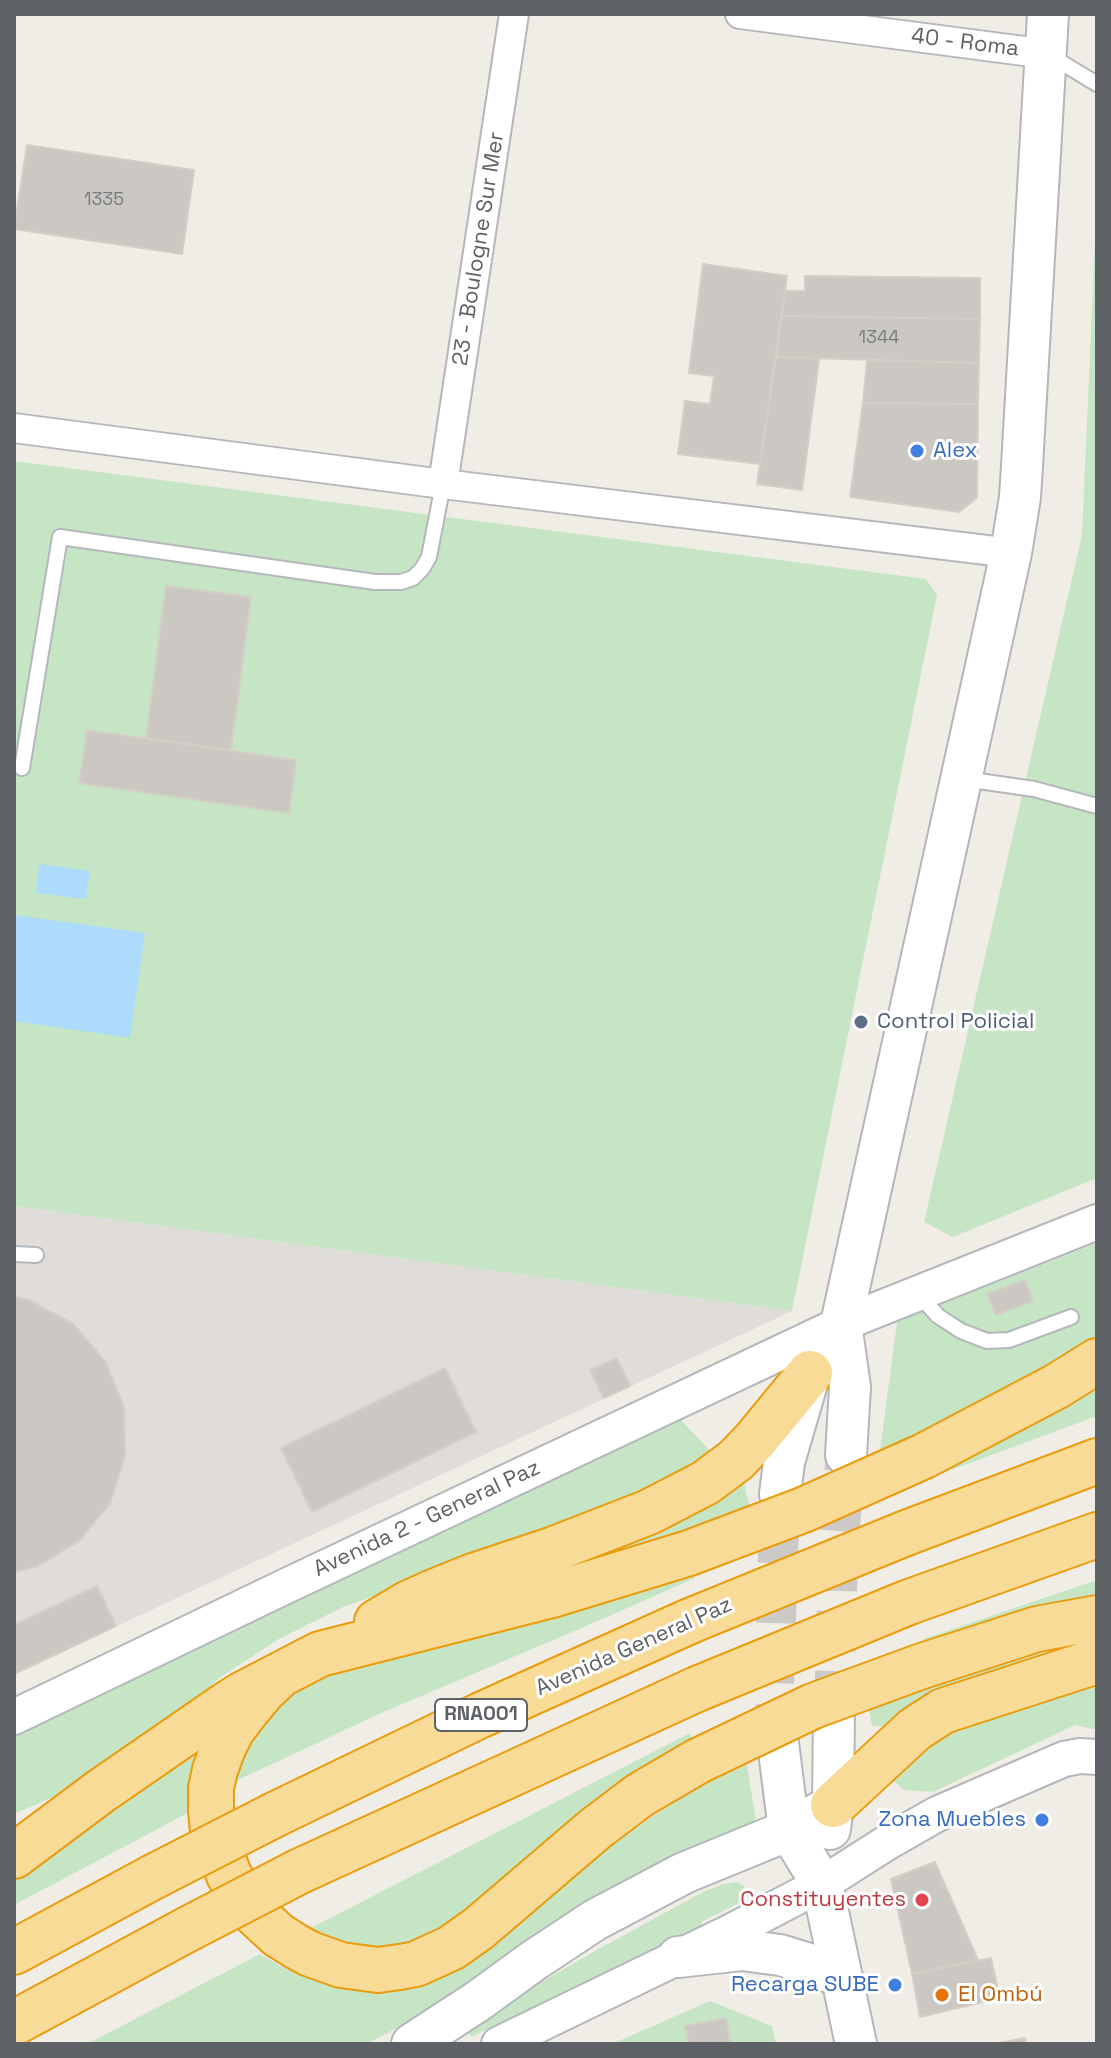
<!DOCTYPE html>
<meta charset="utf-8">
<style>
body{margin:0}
#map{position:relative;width:1111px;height:2058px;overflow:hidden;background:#f0ede7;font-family:"Space Grotesk",sans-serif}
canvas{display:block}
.frame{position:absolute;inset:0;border:16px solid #5e6266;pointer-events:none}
</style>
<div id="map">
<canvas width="1111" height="2058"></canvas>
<div class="frame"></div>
</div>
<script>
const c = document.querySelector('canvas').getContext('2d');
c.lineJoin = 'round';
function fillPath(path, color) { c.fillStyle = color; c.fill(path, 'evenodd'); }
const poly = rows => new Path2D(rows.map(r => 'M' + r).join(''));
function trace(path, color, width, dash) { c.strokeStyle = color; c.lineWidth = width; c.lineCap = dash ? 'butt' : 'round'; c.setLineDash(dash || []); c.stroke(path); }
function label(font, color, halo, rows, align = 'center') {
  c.font = font + ' "Space Grotesk",sans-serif'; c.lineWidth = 6; c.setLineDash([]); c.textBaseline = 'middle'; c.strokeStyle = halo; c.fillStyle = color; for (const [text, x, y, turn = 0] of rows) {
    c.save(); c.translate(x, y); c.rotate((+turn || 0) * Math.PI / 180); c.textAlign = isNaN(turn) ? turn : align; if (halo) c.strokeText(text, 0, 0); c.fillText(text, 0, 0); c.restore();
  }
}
fillPath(poly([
 [14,1206,792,1311,14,1674]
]), '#dfdcd9');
fillPath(poly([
 [1097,196,1097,1178,953,1237,924,1222,1082,535],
 [14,461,926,579,937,595,792,1311,14,1206],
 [1097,1243,1097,1336,931,1433,880,1451,897,1322],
 [1097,1382,1097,1416,916,1483],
 [680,1419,720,1461,413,1582,343,1607,279,1639,222,1676,176,1717,143,1739,53,1797,14,1814,14,1734],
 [742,1474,750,1509,556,1576,555,1565],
 [694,1570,695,1578,591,1624,379,1714,236,1781,235,1766,274,1702,333,1668],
 [1097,1580,1097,1599,925,1644,923,1639],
 [1088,1639,1089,1648,891,1726,872,1726,869,1708,926,1685,1043,1649],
 [1097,1673,1097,1730,1075,1725,933,1792,904,1790,888,1776,949,1723],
 [690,1733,692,1744,430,1938,401,1949,363,1950,303,1932],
 [183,1743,198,1759,190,1787,186,1814,14,1905,14,1878,43,1857],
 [747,1765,756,1821,669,1859,597,1896,522,1946,464,1989,420,2016,366,2044,87,2044,260,1954,295,1974,335,1986,393,1987,582,1868,634,1829,702,1784],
 [736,1882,743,1885,746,1891,745,1900,701,1922,704,1929,471,2037,468,2031,483,2016,595,1951,703,1892,723,1884],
 [710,2001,772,2026,776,2044,731,2044,726,2019,689,2044,612,2044]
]), '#c6e5c5');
fillPath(poly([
 [39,864,90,871,86,899,36,893],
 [14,915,145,933,130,1038,14,1021]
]), '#acdbfb');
const building = poly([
 [27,145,194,170,182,254,14,229,27,145],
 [703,264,787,276,760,464,678,454,685,401,710,404,714,376,689,373,703,264],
 [805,276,980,278,980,319,782,316,785,291,805,291,805,276],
 [782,316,980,319,979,363,776,357,782,316],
 [776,357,819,359,802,490,757,484,776,357],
 [867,360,979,363,978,404,863,403,867,360],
 [863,403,978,404,977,498,959,512,850,497,863,403],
 [166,586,251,597,231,750,146,738,166,586],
 [87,730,296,760,289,813,79,783,87,730],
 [1025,1280,1033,1301,996,1315,987,1294,1025,1280],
 [14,1297,29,1300,73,1324,105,1361,124,1407,125,1456,110,1503,79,1541,36,1567,14,1572,14,1297],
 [617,1358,630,1386,604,1398,590,1370,617,1358],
 [445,1368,476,1432,312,1512,281,1448,445,1368],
 [97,1586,116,1626,14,1674,14,1625,97,1586],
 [935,1862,978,1960,912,1974,891,1879,935,1862],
 [991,1958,1000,1998,920,2017,912,1974,991,1958],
 [726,2018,731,2044,689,2044,685,2026,726,2018],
 [1025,2038,1026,2044,994,2044,1025,2038]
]);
fillPath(building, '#cbc8c4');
trace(building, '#d4cfc5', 2);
trace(poly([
 [834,1711,838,1555,845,1464],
 [778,1743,774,1685,780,1494]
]), '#cccac7', 40, [40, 20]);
const service = poly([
 [1049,55,1097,84],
 [22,768,60,537,375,582,401,582,413,578,422,569,429,557,443,484],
 [965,779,1034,789,1097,806],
 [14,1254,36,1255],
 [919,1295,938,1316,961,1331,987,1341,1009,1340,1071,1317]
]);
const minor = poly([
 [740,14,1047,54],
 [14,428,443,484,1011,553],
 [443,484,514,14]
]);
const tertiary = poly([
 [14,1717,284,1587,841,1324,1097,1222],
 [499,2044,730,1932,822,1884,888,1842,937,1814,1064,1759,1080,1756,1097,1757]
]);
const secondary = poly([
 [841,1324,850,1387,846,1455],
 [780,1494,784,1462,810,1373,841,1324,1011,553,1020,497,1022,466,1048,14],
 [778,1743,789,1830,822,1884,856,2044],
 [830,1829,833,1805,834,1711],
 [678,1957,742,1950,780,1955,809,1964,842,1977],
 [412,2044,478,2001,533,1961,595,1920,684,1873,789,1830,833,1805]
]);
const motorway = poly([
 [924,1456,1057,1386,1097,1361],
 [906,1533,1097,1461],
 [909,1602,1097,1535],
 [377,1622,409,1603,431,1593,473,1576,554,1549,649,1512,705,1483,736,1460,755,1440,810,1373],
 [922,1666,1037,1629,1097,1618],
 [280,1675,263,1691,244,1714,232,1730,223,1748,215,1770,211,1788,211,1811,213,1831,229,1875,250,1909,278,1935,297,1947,310,1954,341,1965,378,1970,400,1967,416,1964,451,1948,478,1929,595,1829,624,1807,640,1795,698,1761],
 [833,1805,915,1729,943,1711,1097,1661],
 [276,1814,481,1715,690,1621],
 [14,1856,101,1791,227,1704,243,1694,320,1654,552,1595,689,1553],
 [300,1871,697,1689],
 [14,1952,153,1877],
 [14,2023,188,1929]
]);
trace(service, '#b4b7bb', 18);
trace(minor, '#b4b7bb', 32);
trace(tertiary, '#b4b7bb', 38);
trace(secondary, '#b3b6ba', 44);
trace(motorway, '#ea9c0c', 48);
trace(service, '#fff', 14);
trace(minor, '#fff', 28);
trace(tertiary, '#fff', 34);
trace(secondary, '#fff', 40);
trace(motorway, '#f8db96', 44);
const motorwayBridge = poly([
 [689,1553,803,1510,924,1456],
 [690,1621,906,1533],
 [697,1689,909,1602],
 [698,1761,813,1706,922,1666],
 [153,1877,276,1814],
 [188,1929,300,1871]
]);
trace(motorwayBridge, '#ea9c0c', 48, []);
trace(motorwayBridge, '#f8db96', 44);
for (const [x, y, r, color] of [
 [917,451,8,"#3f7fe0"],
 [861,1022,8,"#5c6f8a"],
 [1042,1820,8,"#3f7fe0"],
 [922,1900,8,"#e0444e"],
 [895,1985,8,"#3f7fe0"],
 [942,1995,8,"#e8710a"]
]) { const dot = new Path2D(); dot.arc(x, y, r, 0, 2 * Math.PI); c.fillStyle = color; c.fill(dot); trace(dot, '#fff', 3); }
label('18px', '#797c7e', null, [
 ["1335",104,200],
 ["1344",879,338]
]);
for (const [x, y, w] of [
 [481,1715,92]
]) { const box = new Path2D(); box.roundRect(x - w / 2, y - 16, w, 32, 6); c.fillStyle = '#fff'; c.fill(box); trace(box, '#5e6266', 2); }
label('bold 20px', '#5e6266', null, [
 ["RNA001",481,1715]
]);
label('22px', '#5e6266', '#fff', [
 ["40 - Roma",965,43,7],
 ["23 - Boulogne Sur Mer",479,249,-81],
 ["Avenida 2 - General Paz",427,1519,-25],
 ["Avenida General Paz",634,1647,-24]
]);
label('22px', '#366cbe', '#fff', [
 ["Alex",933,451,"left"],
 ["Zona Muebles",1026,1820],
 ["Recarga SUBE",879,1985]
], 'right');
label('22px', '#4e5e75', '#fff', [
 ["Control Policial",877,1022]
], 'left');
label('22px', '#be3a42', '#fff', [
 ["Constituyentes",906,1900]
], 'right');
label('22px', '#c56008', '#fff', [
 ["El Ombú",958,1995]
], 'left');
</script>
